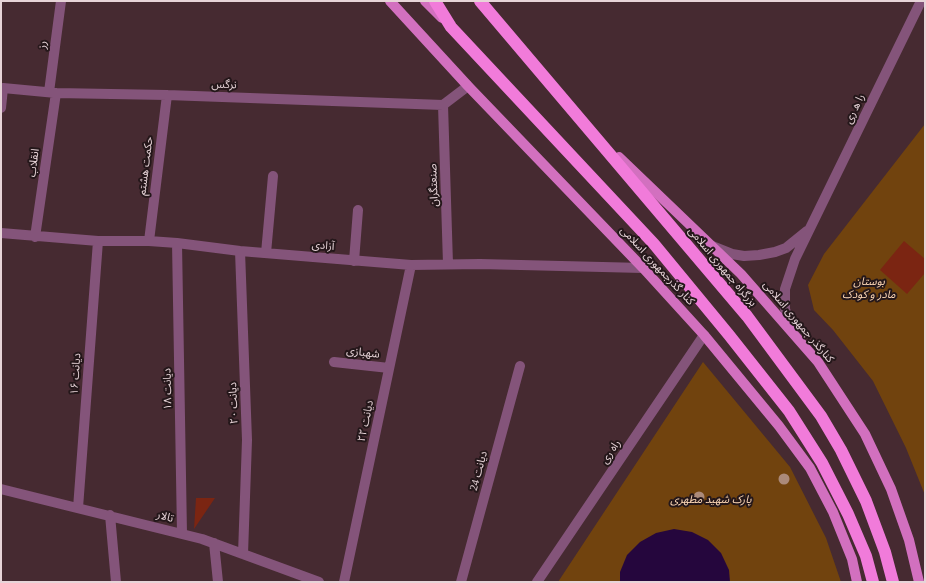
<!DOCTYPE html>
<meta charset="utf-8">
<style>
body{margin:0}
#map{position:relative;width:926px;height:583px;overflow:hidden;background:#462a31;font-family:"Times New Roman",serif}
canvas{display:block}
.frame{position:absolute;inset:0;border:2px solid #e7d4d8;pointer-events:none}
</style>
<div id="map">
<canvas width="926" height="583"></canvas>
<div class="frame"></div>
</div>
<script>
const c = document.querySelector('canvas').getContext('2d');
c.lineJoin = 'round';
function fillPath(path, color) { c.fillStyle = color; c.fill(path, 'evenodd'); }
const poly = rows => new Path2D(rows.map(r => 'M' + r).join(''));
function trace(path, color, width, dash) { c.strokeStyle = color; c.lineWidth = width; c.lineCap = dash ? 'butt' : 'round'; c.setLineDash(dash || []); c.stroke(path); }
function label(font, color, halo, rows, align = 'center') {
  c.font = font + ' "Times New Roman","Noto Sans Arabic",serif'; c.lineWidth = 4; c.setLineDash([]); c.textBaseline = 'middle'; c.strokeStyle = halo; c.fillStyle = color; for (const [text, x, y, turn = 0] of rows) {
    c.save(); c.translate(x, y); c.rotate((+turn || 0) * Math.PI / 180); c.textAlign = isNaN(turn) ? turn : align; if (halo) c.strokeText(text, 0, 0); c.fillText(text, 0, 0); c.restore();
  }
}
fillPath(poly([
 [925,124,925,495,906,448,873,381,833,330,814,310,808,285,824,254],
 [703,362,790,467,826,538,841,582,558,582]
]), '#71430e');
fillPath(poly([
 [674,529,692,532,708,540,721,553,729,570,730,582,620,582,620,572,627,555,640,542,656,533]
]), '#25063d');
fillPath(poly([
 [904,241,925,259,925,273,907,294,880,270],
 [196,498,215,498,194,529]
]), '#7b2512');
trace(poly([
 [49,92,61,1],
 [443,105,448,264],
 [443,105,468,86],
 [1,108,3,88,56,93,167,95,443,105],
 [1,233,98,241,149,241,177,243,240,251,411,265,480,264,643,268],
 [35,237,56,93],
 [149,241,167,95],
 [177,243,182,534],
 [712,246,732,254,744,256,759,255,775,252,786,248,807,231],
 [240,251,247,440,243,554],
 [266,253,273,176],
 [354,261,358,210],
 [793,333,785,309,785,289,795,259,921,1],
 [334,362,389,368],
 [1,489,202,539,319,582],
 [78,508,98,241],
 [110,515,116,582],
 [214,543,218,582],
 [344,582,411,265],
 [461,582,520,366],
 [537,582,704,335]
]), '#84547a', 10);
trace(poly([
 [390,1,468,86,643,268,704,335,779,426,810,468,833,512,852,559,857,582],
 [425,1,442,18],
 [619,157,741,274,818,362,865,434,891,489,909,540,919,582]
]), '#d270bf', 10);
trace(poly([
 [435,1,451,27,654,244,729,335,789,411,822,463,848,514,866,556,873,582],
 [480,1,747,316,821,416,841,450,866,501,885,552,893,582]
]), '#f17bda', 12);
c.fillStyle = '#ab8a7a';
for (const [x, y] of [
 [784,479],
 [699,497]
]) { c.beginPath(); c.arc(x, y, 5.5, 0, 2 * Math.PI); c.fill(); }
label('11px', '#e7d4d8', '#24171a', [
 ["رز",43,45,-83],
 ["نرگس",224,85,2],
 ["را ه ری",855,109,-64],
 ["انقلاب",34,163,-82],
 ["حکمت هشتم",146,166,-83],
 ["صنعتگران",434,185,-92],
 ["آزادی",323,246,5],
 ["کنار گذرجمهوری اسلامی",657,266,47],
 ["بزرگراه جمهوری اسلامی",722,267,50],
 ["کنارگذر جمهوری اسلامی",798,322,50],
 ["شهبازی",363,353,7],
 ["دیانت ۱۶",76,374,-86],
 ["دیانت ۱۸",168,389,-91],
 ["دیانت ۲۰",234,403,-92],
 ["دیانت ۲۲",366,421,-78],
 ["راه ری",611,452,-56],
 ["دیانت 24",479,471,-75],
 ["تالار",165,517,15]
]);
label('italic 11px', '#fed8b6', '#24171a', [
 ["بوستان",869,282],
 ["مادر و کودک",869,295],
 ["پارک شهید مطهری",711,500]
]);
</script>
